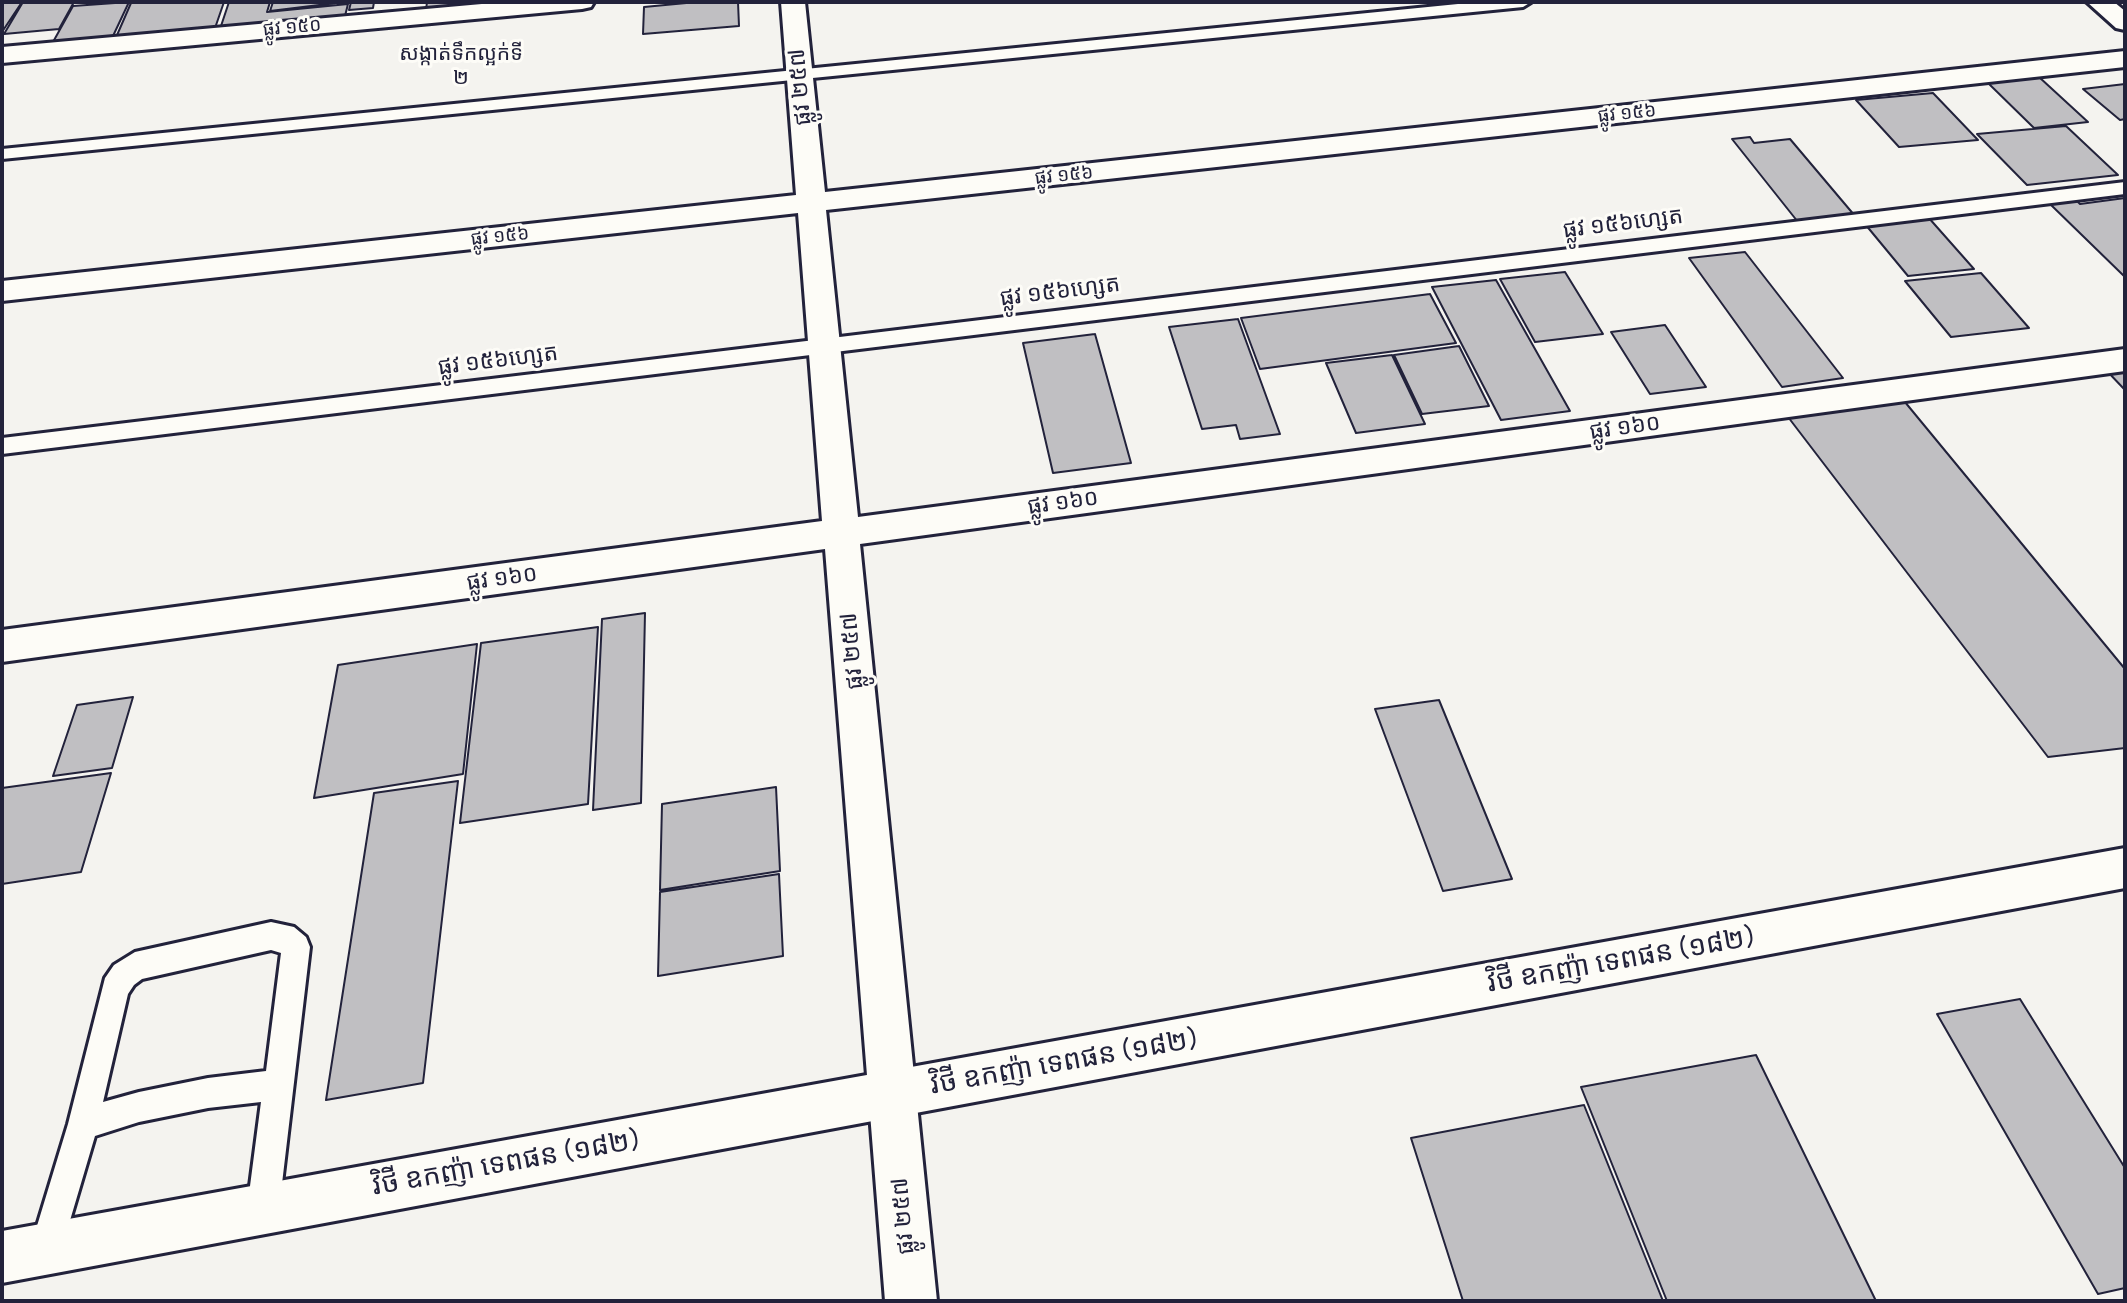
<!DOCTYPE html>
<meta charset="utf-8">
<style>
body{margin:0}
#map{position:relative;width:2127px;height:1303px;overflow:hidden;background:#f4f3ef;font-family:"Patrick Hand",sans-serif}
canvas{display:block}
.frame{position:absolute;inset:0;border:4px solid #22223b;pointer-events:none}
</style>
<div id="map">
<canvas width="2127" height="1303"></canvas>
<div class="frame"></div>
</div>
<script>
const c = document.querySelector('canvas').getContext('2d');
c.lineJoin = 'round';
function fillPath(path, color) { c.fillStyle = color; c.fill(path, 'evenodd'); }
const poly = rows => new Path2D(rows.map(r => 'M' + r).join(''));
function trace(path, color, width, dash) { c.strokeStyle = color; c.lineWidth = width; c.lineCap = dash ? 'butt' : 'round'; c.setLineDash(dash || []); c.stroke(path); }
function label(font, color, halo, rows, align = 'center') {
  c.font = font + ' "Patrick Hand","Noto Sans Khmer",sans-serif'; c.lineWidth = 6; c.setLineDash([]); c.textBaseline = 'middle'; c.strokeStyle = halo; c.fillStyle = color; for (const [text, x, y, turn = 0] of rows) {
    c.save(); c.translate(x, y); c.rotate((+turn || 0) * Math.PI / 180); c.textAlign = isNaN(turn) ? turn : align; if (halo) c.strokeText(text, 0, 0); c.fillText(text, 0, 0); c.restore();
  }
}
const building = poly([
 [2,2,22,2,2,32,2,2],
 [23,2,74,2,59,29,4,34,23,2],
 [129,2,113,36,53,42,73,6,129,2],
 [224,2,214,31,114,42,131,3,224,2],
 [229,2,270,2,267,12,348,4,345,16,220,29,229,2],
 [273,2,344,2,270,11,273,2],
 [351,2,374,2,373,8,349,10,351,2],
 [427,2,484,2,484,5,426,10,427,2],
 [697,2,738,2,739,26,643,34,644,7,697,2],
 [2039,77,2088,122,2034,128,1987,82,2039,77],
 [2125,84,2125,119,2120,120,2083,89,2125,84],
 [1933,93,1978,140,1899,147,1856,100,1933,93],
 [2066,126,2118,175,2027,185,1977,134,2066,126],
 [1750,137,1754,143,1790,139,1855,216,1798,222,1732,139,1750,137],
 [2125,198,2125,277,2049,203,2075,199,2080,204,2125,198],
 [1928,217,1974,269,1908,276,1865,224,1928,217],
 [1745,252,1843,378,1782,387,1689,258,1745,252],
 [1565,272,1603,334,1535,342,1500,279,1565,272],
 [1981,273,2029,328,1951,337,1905,281,1981,273],
 [1496,280,1570,411,1501,420,1432,287,1496,280],
 [1430,294,1456,343,1260,369,1241,318,1430,294],
 [1238,319,1280,434,1240,439,1236,425,1202,429,1169,327,1238,319],
 [1665,325,1706,387,1650,394,1611,332,1665,325],
 [1095,334,1131,463,1053,473,1023,343,1095,334],
 [1459,346,1489,406,1422,414,1394,355,1459,346],
 [1392,355,1425,424,1356,433,1326,363,1392,355],
 [2125,367,2125,390,2106,370,2125,367],
 [1900,396,2125,669,2125,748,2048,757,1785,413,1900,396],
 [645,613,641,803,593,810,602,619,645,613],
 [598,627,588,804,460,823,481,643,598,627],
 [477,644,463,774,314,798,338,665,477,644],
 [133,697,112,768,53,776,77,705,133,697],
 [1439,700,1512,879,1443,891,1375,709,1439,700],
 [111,773,81,872,2,884,2,788,111,773],
 [458,781,423,1083,326,1100,374,793,458,781],
 [776,787,780,871,660,890,662,804,776,787],
 [779,874,783,956,658,976,660,892,779,874],
 [2020,999,2125,1168,2125,1288,2098,1294,1937,1014,2020,999],
 [1756,1055,1876,1301,1667,1301,1581,1087,1756,1055],
 [1584,1105,1663,1301,1463,1301,1411,1138,1584,1105]
]);
fillPath(building, '#c0bfc2');
trace(building, '#22223b', 2);
const lane = poly([
 [1478,2,1531,2,1523,7,2,159,2,149,1478,2],
 [2125,182,2125,194,2,454,2,438,2125,182],
 [271,922,294,927,306,937,310,947,279,1209,274,1220,263,1225,252,1220,247,1209,261,1102,208,1108,139,1122,95,1136,58,1261,46,1265,34,1261,30,1249,68,1124,105,978,114,965,135,952,271,922],
 [271,950,281,953,266,1071,208,1078,139,1092,103,1102,128,994,134,985,142,979,271,950]
]);
const street = poly([
 [504,2,594,2,591,7,582,9,2,63,2,47,504,2],
 [781,2,805,2,825,192,2125,51,2125,67,826,210,858,517,2125,349,2125,371,860,544,937,1301,885,1301,825,549,2,662,2,630,822,521,798,213,2,301,2,281,796,195,781,2],
 [2087,2,2114,2,2125,11,2125,30,2116,28,2087,2]
]);
const secondary = poly([
 [2125,848,2125,888,2,1283,2,1231,2125,848]
]);
trace(lane, '#22223b', 6);
trace(street, '#22223b', 6);
trace(secondary, '#22223b', 6);
fillPath(lane, '#fdfcf7');
fillPath(street, '#fdfcf7');
fillPath(secondary, '#fdfcf7');
label('19px', '#22223b', '#fdfcf7', [
 ["ផ្លូវ ១៥០",292,28,-5],
 ["ផ្លូវ ១៥៦",1627,114,-6],
 ["ផ្លូវ ១៥៦",1064,176,-6],
 ["ផ្លូវ ១៥៦",500,237,-6]
]);
label('21px', '#22223b', '#fdfcf7', [
 ["សង្កាត់ទឹកល្អក់ទី",461,54],
 ["២",461,78]
]);
label('23px', '#22223b', '#fdfcf7', [
 ["ផ្លូវ ២៥៧",801,87,-95],
 ["ផ្លូវ ១៥៦ហ្សេត",1623,224,-7],
 ["ផ្លូវ ១៥៦ហ្សេត",1060,292,-7],
 ["ផ្លូវ ១៥៦ហ្សេត",498,361,-7],
 ["ផ្លូវ ១៦០",1625,428,-8],
 ["ផ្លូវ ១៦០",1063,503,-8],
 ["ផ្លូវ ១៦០",502,579,-8],
 ["ផ្លូវ ២៥៧",853,651,-95],
 ["ផ្លូវ ២៥៧",904,1216,-95]
]);
label('28px', '#22223b', '#fdfcf7', [
 ["វិថី ឧកញ៉ា ទេពផន (១៨២)",1621,961,-10],
 ["វិថី ឧកញ៉ា ទេពផន (១៨២)",1064,1063,-10],
 ["វិថី ឧកញ៉ា ទេពផន (១៨២)",506,1164,-10]
]);
</script>
